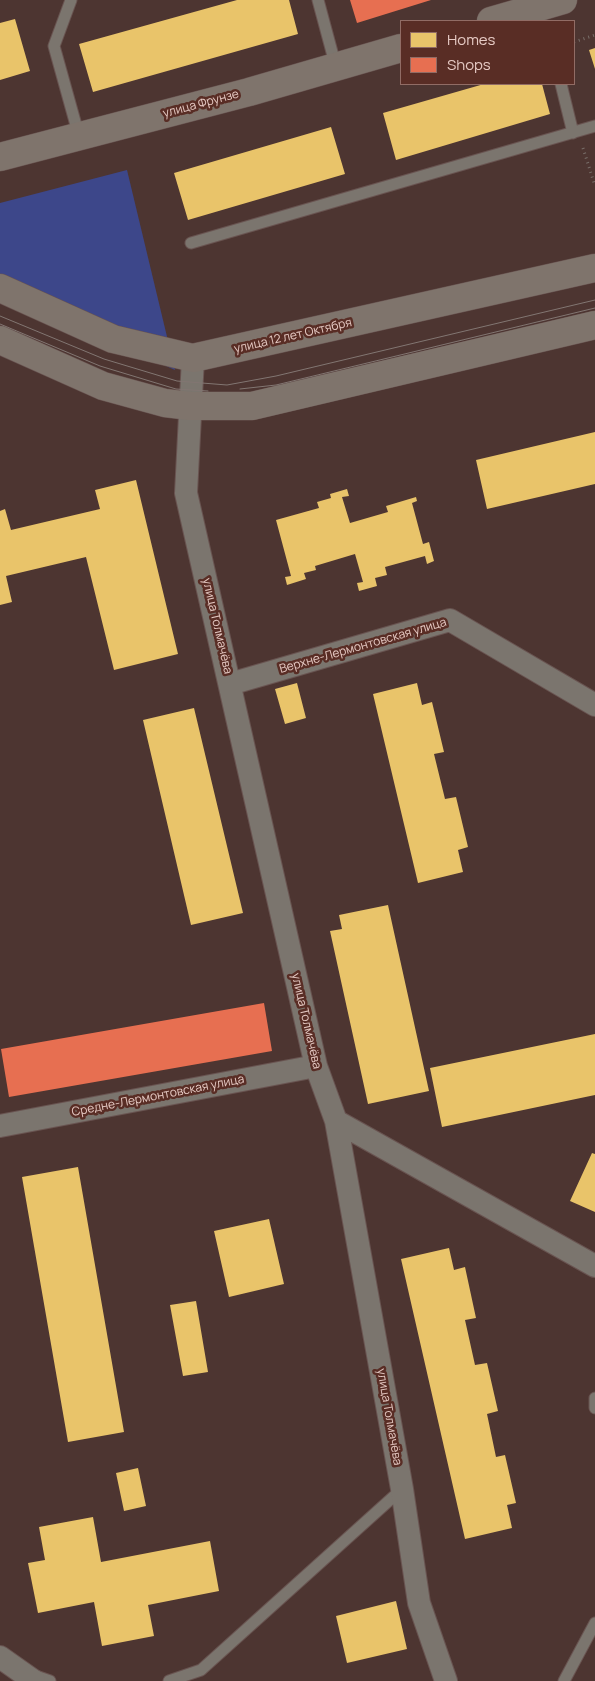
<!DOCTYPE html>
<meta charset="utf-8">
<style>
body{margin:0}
#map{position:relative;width:595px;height:1681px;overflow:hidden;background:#4d3531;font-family:Manrope,sans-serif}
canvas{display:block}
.legend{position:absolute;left:400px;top:20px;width:175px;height:65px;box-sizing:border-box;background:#592d25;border:1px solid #916c65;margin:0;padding:6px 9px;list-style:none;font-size:15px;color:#e6cac4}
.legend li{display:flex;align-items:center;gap:10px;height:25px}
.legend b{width:25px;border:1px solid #916c65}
</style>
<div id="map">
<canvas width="595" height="1681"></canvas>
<ul class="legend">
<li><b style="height:14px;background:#e9c46a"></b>Homes</li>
<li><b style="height:14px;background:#e76f51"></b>Shops</li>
</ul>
</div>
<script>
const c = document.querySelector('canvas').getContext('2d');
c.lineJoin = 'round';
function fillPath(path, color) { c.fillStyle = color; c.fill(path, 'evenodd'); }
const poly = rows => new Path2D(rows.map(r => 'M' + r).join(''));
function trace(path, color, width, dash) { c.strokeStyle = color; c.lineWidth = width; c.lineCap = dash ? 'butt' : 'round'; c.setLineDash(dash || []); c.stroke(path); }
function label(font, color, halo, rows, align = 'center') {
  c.font = font + ' Manrope,sans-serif'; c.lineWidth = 5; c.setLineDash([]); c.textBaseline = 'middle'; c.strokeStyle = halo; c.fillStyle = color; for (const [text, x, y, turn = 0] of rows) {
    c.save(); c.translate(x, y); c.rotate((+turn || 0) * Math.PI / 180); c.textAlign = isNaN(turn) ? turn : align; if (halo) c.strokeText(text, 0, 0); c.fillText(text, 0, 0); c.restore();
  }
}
fillPath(poly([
 [127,170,175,370,0,292,0,203]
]), '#3d478a');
fillPath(poly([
 [237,0,289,0,298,34,93,92,79,44],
 [15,19,30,71,0,80,0,23],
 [595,48,595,69,589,50],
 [484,84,542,84,550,114,396,160,383,113],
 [331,127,345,174,188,220,174,173],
 [595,432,595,484,487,509,476,460],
 [136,480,178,654,114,670,86,557,6,576,12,602,0,605,0,511,5,509,11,530,100,509,95,490],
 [347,489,349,496,342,497,350,523,388,512,386,506,416,497,417,501,412,503,423,544,429,542,434,561,427,564,425,556,385,567,387,575,375,578,377,586,359,591,357,583,363,582,355,554,315,566,316,570,304,573,306,579,287,585,285,577,291,576,276,520,319,508,317,502,331,498,330,494],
 [297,683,306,718,285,724,275,689],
 [417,683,422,705,432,702,444,752,434,754,445,799,456,797,468,847,458,850,463,872,418,883,373,694],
 [194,708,243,913,191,925,143,720],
 [388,905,429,1091,368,1104,330,931,342,929,339,915],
 [595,1034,595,1095,442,1127,430,1068],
 [592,1153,595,1154,595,1212,570,1201],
 [78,1167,124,1432,68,1442,22,1177],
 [269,1219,284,1284,229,1297,214,1231],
 [449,1248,454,1270,465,1267,476,1318,465,1320,475,1365,487,1363,498,1411,487,1414,496,1457,505,1455,516,1503,507,1505,512,1528,465,1539,401,1259],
 [196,1301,208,1372,183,1376,170,1305],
 [138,1468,146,1506,124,1511,116,1473],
 [93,1517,101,1562,210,1541,219,1591,148,1605,154,1636,102,1646,94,1602,38,1613,28,1563,45,1560,39,1527],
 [396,1601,407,1649,347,1663,336,1616]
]), '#e9c46a');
fillPath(poly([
 [350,0,431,0,357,23],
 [264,1003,272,1051,9,1097,1,1049]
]), '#e76f51');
const service = poly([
 [71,0,54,46,79,136],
 [318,0,336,67],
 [561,84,573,133],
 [191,243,595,126],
 [595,1398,595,1408],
 [30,1674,50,1681],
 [169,1681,201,1670,402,1489],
 [564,1681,595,1623]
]);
const minor = poly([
 [193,358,186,493,316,1066,336,1121,402,1489,419,1603,446,1681],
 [230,684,450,620,595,705],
 [336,1121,595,1266],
 [0,1126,316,1066],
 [0,1657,34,1681]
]);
const primary = poly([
 [491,21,563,0],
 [0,157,249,92,401,48],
 [0,288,113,339,193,358,595,268],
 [0,340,103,386,165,403,190,406,252,406,595,325]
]);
trace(service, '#695451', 13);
trace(minor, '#695451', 24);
trace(primary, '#695451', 29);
trace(poly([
 [574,42,595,35],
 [583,148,595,186]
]), '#786e69', 3, [1, 4]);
trace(service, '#7b756e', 11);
trace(minor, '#7b756e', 22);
trace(primary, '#7f746c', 28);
trace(poly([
 [0,316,104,359,177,381,227,385,276,376,595,300],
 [0,324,100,366,176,389,208,391],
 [240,389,276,385,595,308]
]), '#827672', 1);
label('12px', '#e6cac4', '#592d25', [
 ["улица Фрунзе",201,104,-15],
 ["улица 12 лет Октября",293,336,-13],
 ["улица Толмачёва",217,626,77],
 ["Верхне-Лермонтовская улица",363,646,-16],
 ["улица Толмачёва",306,1021,77],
 ["Средне-Лермонтовская улица",158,1096,-11],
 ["улица Толмачёва",389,1417,80]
]);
</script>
